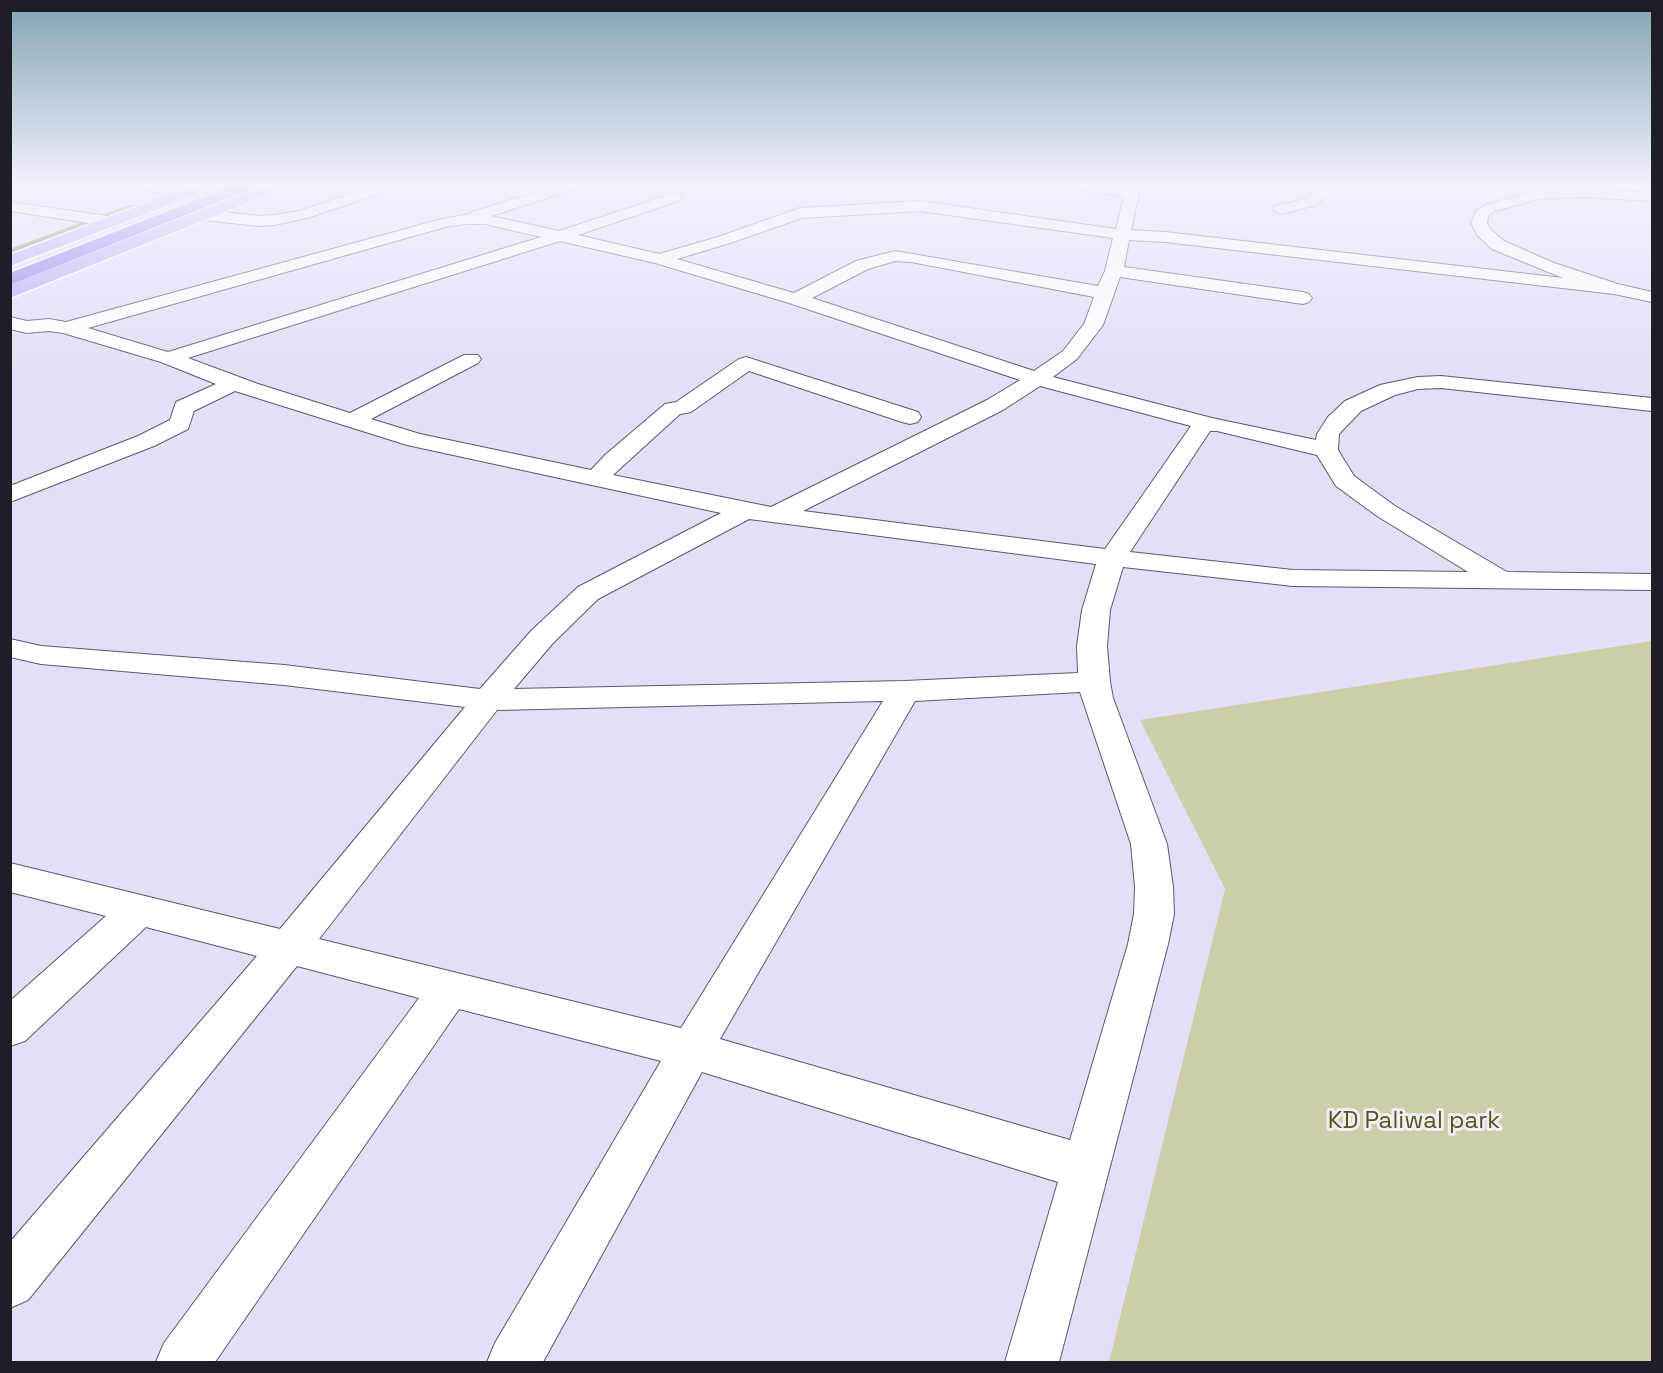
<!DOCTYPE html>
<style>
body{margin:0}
#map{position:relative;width:1663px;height:1373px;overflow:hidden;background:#e3dff8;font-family:"Space Grotesk",sans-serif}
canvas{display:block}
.frame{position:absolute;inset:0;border:12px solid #1f1e27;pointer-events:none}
</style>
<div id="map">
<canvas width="1663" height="1373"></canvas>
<div class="frame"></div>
</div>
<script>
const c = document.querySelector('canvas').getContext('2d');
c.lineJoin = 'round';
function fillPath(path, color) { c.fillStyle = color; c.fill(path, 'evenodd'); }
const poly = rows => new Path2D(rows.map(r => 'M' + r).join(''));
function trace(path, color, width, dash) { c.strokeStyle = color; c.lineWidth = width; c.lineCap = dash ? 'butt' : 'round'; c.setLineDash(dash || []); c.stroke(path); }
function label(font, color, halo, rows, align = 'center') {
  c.font = font + ' "Space Grotesk",sans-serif'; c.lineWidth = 6; c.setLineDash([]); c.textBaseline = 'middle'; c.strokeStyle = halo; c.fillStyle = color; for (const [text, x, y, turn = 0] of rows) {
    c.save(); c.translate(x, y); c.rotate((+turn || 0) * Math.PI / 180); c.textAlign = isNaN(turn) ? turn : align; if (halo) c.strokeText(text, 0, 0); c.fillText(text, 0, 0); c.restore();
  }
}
fillPath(poly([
 [1652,641,1652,1362,1109,1362,1225,889,1140,720]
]), '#cdcea7');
trace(poly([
 [10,251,125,208,142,206]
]), '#8a8b63', 4);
const minor = poly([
 [10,184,29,184,27,187,10,192,10,184],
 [122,184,158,184,188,189,195,193,188,197,129,188,122,184],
 [380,184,401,184,399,187,307,218,274,225,259,226,204,220,196,215,204,210,259,216,274,215,299,211,380,184],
 [562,184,584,184,582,187,491,216,559,231,671,194,681,194,683,197,681,200,578,235,659,254,718,237,800,208,920,201,1116,229,1124,196,1064,188,1057,184,1097,184,1126,188,1127,184,1141,184,1131,230,1165,232,1563,278,1492,249,1478,236,1471,223,1476,211,1485,205,1537,191,1584,189,1652,193,1652,201,1584,197,1538,199,1495,211,1488,216,1487,223,1491,230,1504,241,1554,263,1618,284,1652,292,1652,302,1614,294,1165,242,1129,240,1124,267,1303,292,1309,294,1312,298,1309,302,1303,304,1120,277,1103,325,1077,359,1053,377,1212,418,1316,440,1317,434,1328,417,1345,401,1380,385,1418,377,1441,376,1652,398,1652,411,1441,388,1418,389,1395,395,1361,411,1339,434,1338,450,1354,476,1395,506,1507,572,1652,574,1652,590,1293,586,1123,567,1110,610,1107,646,1110,682,1113,698,1167,844,1173,887,1174,914,1168,944,1059,1362,1005,1362,1058,1182,702,1072,543,1362,487,1362,495,1343,661,1061,459,1009,215,1362,156,1362,164,1343,419,998,297,966,28,1300,10,1308,10,1242,257,956,146,927,25,1041,10,1046,10,1001,106,916,10,892,10,863,280,929,465,707,284,685,41,664,10,657,10,639,41,646,284,665,480,689,531,631,578,587,721,513,407,445,235,391,194,411,188,429,154,446,10,502,10,486,138,436,170,420,176,402,216,384,161,362,63,333,49,331,27,333,10,329,10,317,27,321,49,319,66,322,442,219,470,214,472,212,562,184],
 [920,211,1113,238,1105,271,1098,286,895,251,856,261,794,293,677,259,730,243,802,218,920,211],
 [467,224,485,224,541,237,168,352,88,328,449,226,467,224],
 [560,241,655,263,789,303,1020,380,987,400,771,507,613,475,680,414,691,412,749,371,902,422,910,424,918,422,921,417,918,412,746,357,739,359,676,402,665,404,605,455,591,470,420,434,371,419,478,363,481,359,478,355,464,355,350,413,258,384,188,358,560,241],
 [895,261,911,262,1094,297,1084,324,1063,351,1034,371,812,298,868,269,895,261],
 [1040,386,1191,426,1105,549,803,511,1003,410,1040,386],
 [1210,431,1217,431,1317,455,1336,486,1377,516,1468,572,1293,570,1130,552,1210,431],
 [749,519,1096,564,1082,610,1077,646,1078,673,905,681,514,689,553,643,598,599,749,519],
 [1080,692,1131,844,1135,887,1134,914,1128,944,1070,1140,720,1039,915,701,1080,692],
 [883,701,681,1028,319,939,497,710,883,701],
 [1324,184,1340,184,1316,205,1280,214,1272,209,1275,206,1306,199,1324,184],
 [10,202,114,217,122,222,114,227,10,211,10,202]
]);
const major = poly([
 [196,184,218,184,215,187,10,266,10,255,196,184],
 [268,184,290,184,287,187,10,298,10,285,268,184]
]);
const highway = poly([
 [237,184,259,184,256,187,10,285,10,273,237,184]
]);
trace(minor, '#5b586d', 2);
trace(major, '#fff', 3);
trace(highway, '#fff', 3);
fillPath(minor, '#fff');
fillPath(major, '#bfadf7');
fillPath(highway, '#9577f1');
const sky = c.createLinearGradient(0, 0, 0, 376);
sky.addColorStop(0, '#82a4b3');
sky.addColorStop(0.49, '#f2f1fc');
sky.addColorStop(1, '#f2f1fc00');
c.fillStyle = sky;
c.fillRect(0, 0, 1663, 376);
label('24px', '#575613', '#f0eefd', [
 ["KD Paliwal park",1414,1121]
]);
</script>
